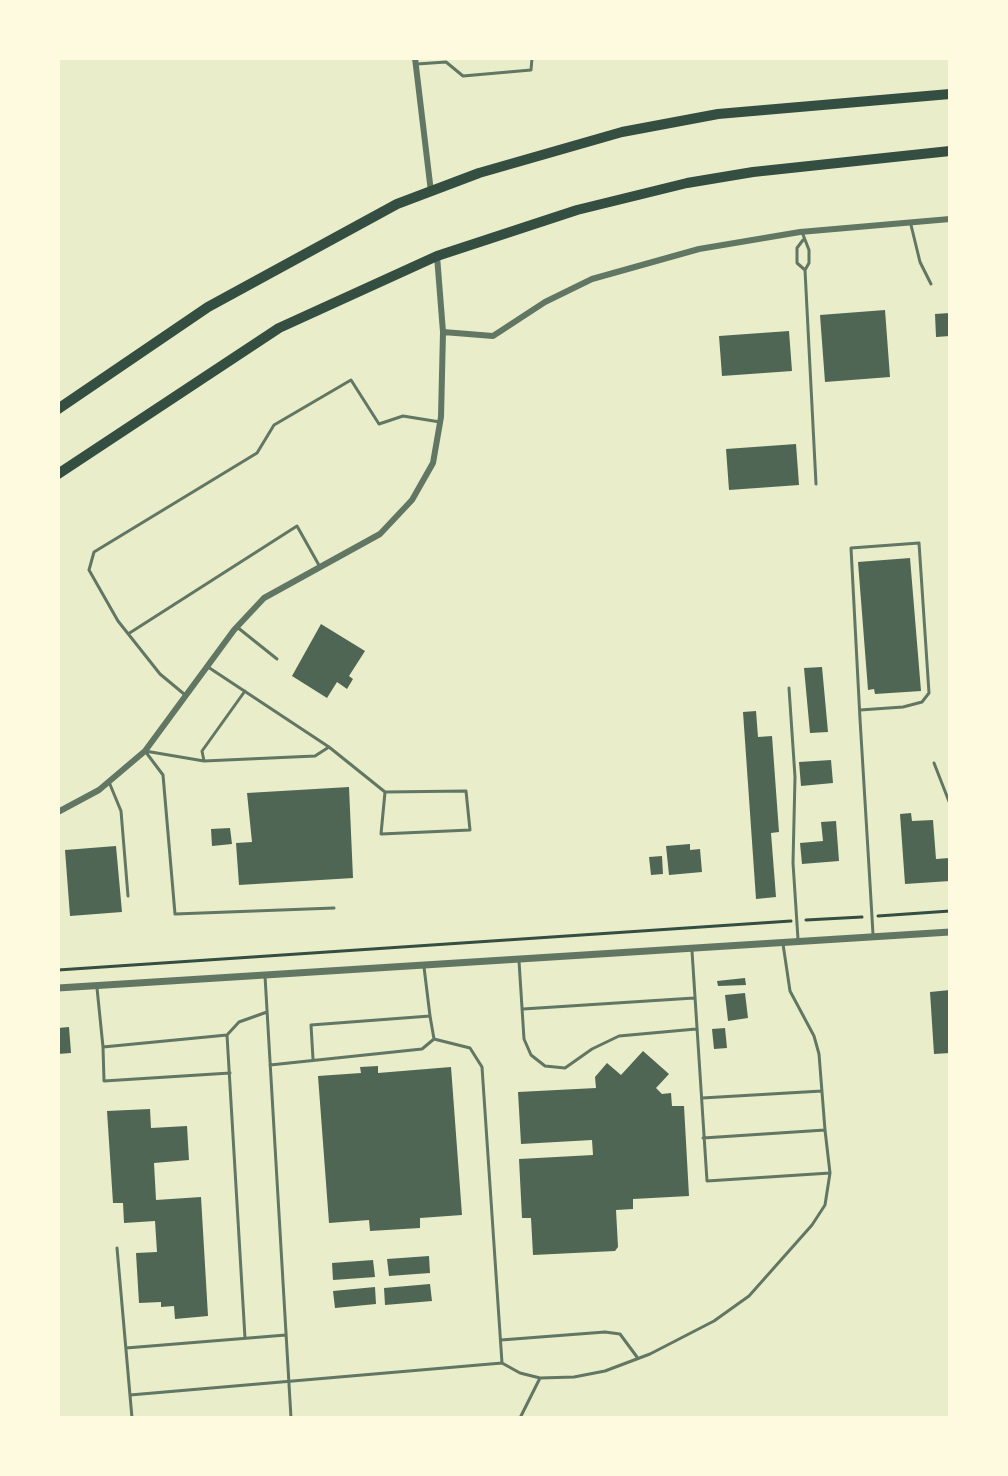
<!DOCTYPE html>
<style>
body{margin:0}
#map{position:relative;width:1008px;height:1476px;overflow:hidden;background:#e9edc9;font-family:"Varela Round",sans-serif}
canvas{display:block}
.frame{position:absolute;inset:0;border:60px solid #fefae0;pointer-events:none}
</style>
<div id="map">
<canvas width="1008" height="1476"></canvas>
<div class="frame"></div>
</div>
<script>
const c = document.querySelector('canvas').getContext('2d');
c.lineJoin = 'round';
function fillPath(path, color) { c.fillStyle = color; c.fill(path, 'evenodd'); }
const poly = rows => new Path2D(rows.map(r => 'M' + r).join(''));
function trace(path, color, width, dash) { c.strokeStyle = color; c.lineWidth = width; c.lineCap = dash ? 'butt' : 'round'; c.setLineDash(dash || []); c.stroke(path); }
fillPath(poly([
 [885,310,890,377,825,382,820,315],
 [950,313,950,336,936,337,935,314],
 [789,331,792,371,722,376,719,336],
 [796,444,799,485,729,490,726,449],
 [910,558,921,691,875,694,874,689,868,690,858,562],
 [321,624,365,651,349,676,353,679,347,689,337,682,327,698,292,676],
 [822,667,828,732,810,733,804,668],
 [756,711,758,737,772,736,779,832,771,833,776,897,756,899,743,712],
 [831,760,833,783,801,786,799,762],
 [349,787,353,878,239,885,236,843,252,842,247,793],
 [911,813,912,821,933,820,936,859,949,858,950,881,905,884,900,814],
 [836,821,839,861,802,864,800,843,823,841,821,822],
 [230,828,232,844,212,846,211,829],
 [690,844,690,850,700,849,702,872,669,875,666,846],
 [116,846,122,912,70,916,65,850],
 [662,856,663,874,651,875,649,857],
 [745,978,746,985,718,986,717,981],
 [950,990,950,1053,934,1054,930,992],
 [745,993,748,1018,728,1021,725,995],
 [69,1027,71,1053,58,1054,58,1028],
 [725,1028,727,1048,714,1049,712,1029],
 [643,1051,669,1074,656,1088,662,1094,671,1093,672,1106,684,1106,689,1196,633,1199,633,1209,616,1210,618,1247,615,1251,533,1255,531,1218,522,1218,519,1159,593,1155,592,1140,521,1144,518,1092,596,1088,595,1077,607,1063,621,1075],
 [378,1066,378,1073,451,1067,462,1215,420,1218,420,1228,370,1231,369,1220,329,1223,318,1076,361,1073,360,1067],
 [150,1109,151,1128,187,1126,189,1160,154,1163,156,1200,201,1197,208,1316,175,1319,174,1306,161,1307,161,1302,139,1303,136,1253,157,1252,155,1221,124,1223,123,1203,113,1203,107,1111],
 [429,1256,430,1273,389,1276,387,1259],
 [373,1260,375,1277,333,1280,332,1263],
 [430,1284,432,1301,385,1305,384,1288],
 [375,1287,376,1304,335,1308,333,1291]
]), '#4f6655');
trace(poly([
 [878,916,950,911],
 [806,920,862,917],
 [58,970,791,921]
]), '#344e41', 3);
trace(poly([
 [417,64,446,62,463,76,531,70,532,58],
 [911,225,920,262,931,284],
 [802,232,809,250,809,263,805,270,797,263,797,248,803,240],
 [805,270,816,484],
 [237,627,277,659],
 [128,634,297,526,320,567],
 [208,667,329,747,385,792,466,791,470,830,381,834,385,792],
 [789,688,795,777,793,863,798,939],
 [184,694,160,674,118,621,89,570,94,552,257,453,274,425,351,380,379,424,403,416,440,422],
 [860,710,903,707,922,702,929,693,919,543,851,548,860,719,869,867,873,934],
 [145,751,163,775,175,914,334,908],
 [145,751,204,761,315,756,329,747],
 [204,761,202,751,245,691],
 [934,763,950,804],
 [109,782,121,811,128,896],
 [692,951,707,1181,830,1173,825,1130],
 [519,961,524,1039,531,1055,545,1066,565,1068,592,1049,619,1036,696,1029],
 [265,976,291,1418],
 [97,988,103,1047,227,1035],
 [523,1009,694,998],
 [430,1016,434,1039],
 [103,1047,104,1081,230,1073],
 [313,1059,311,1025,430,1016,424,967],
 [270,1065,422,1049,434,1039],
 [702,1098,822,1091],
 [703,1138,825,1130,819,1054,814,1036,790,991,783,944],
 [117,1248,132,1418],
 [245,1338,227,1035,239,1022,267,1012],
 [501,1340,605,1332,620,1334,637,1357],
 [126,1348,286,1335],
 [502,1363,520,1373,540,1378,574,1377,605,1371,650,1354,714,1321,749,1296,812,1225,825,1205,830,1173],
 [130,1395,502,1363,482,1067,470,1048,434,1039],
 [520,1418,540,1378]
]), '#617663', 3);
trace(poly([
 [415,58,431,192],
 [443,332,493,336,545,302,592,279,699,249,800,232,950,219],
 [58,812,99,790,145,751,234,630,264,598,380,534,412,500,433,463,441,417,443,332,437,256]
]), '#617663', 6);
trace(poly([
 [58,988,950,932]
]), '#617663', 7);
trace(poly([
 [58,409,208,307,397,204,479,173,622,132,718,114,950,94],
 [58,474,279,328,437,256,577,210,687,183,753,172,950,151]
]), '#344e41', 10);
</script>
